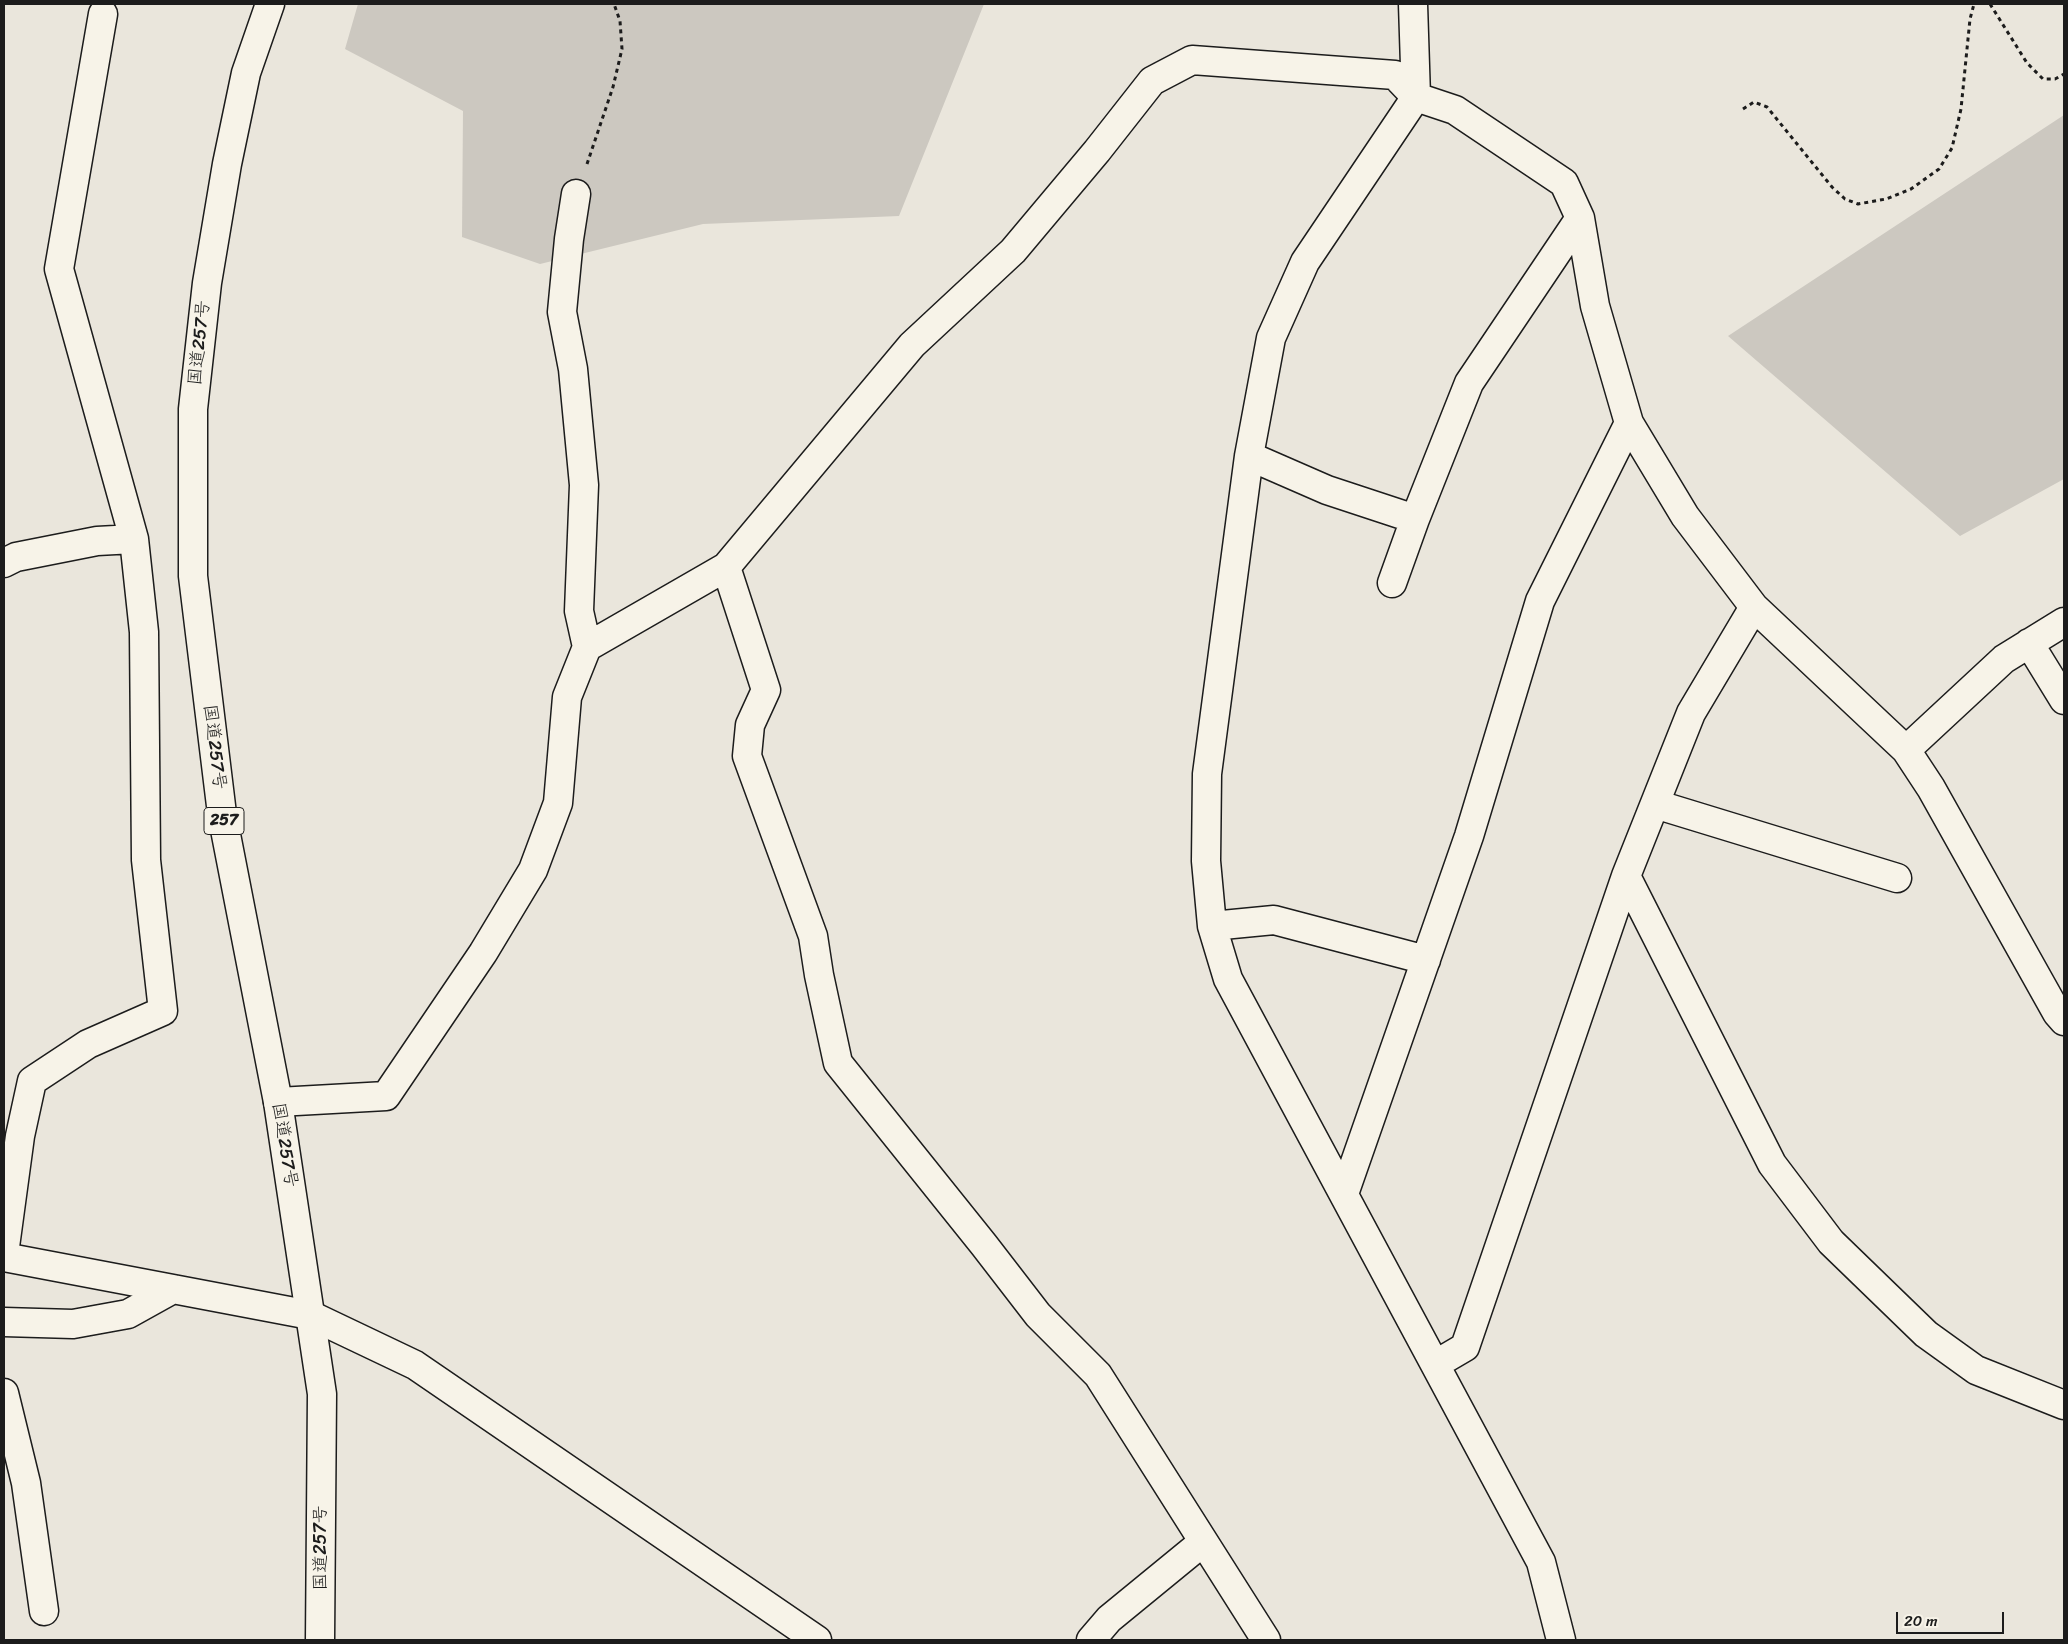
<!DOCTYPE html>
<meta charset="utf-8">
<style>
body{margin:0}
#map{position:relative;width:2068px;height:1644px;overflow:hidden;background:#eae6dc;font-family:Sriracha,sans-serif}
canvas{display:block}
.frame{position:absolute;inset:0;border:5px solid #1c1c1c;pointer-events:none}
.scale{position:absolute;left:1896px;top:1612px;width:108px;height:22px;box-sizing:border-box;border:2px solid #1c1c1c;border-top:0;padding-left:6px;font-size:15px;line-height:18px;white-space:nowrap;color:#1c1c1c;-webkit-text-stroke:4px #f7f3e8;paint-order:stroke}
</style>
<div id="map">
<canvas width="2068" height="1644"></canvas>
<div class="frame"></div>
<div class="scale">20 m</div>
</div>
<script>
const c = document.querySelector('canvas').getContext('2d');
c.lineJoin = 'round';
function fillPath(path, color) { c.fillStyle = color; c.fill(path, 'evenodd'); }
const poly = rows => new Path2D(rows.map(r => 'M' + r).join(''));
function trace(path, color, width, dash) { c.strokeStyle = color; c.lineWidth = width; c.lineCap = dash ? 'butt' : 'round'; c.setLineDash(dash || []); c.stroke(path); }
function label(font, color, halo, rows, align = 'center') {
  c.font = font + ' Sriracha,"Klee One",sans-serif'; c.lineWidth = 5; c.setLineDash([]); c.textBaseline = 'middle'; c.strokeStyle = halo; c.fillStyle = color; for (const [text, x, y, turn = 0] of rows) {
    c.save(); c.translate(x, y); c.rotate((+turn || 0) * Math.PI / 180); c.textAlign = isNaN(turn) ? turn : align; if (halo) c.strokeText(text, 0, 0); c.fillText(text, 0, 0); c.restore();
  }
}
fillPath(poly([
 [358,4,984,4,899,216,703,224,540,264,462,237,463,111,345,49],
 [2064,115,2064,479,1960,536,1728,336]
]), '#ccc8c0');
const minor = poly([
 [1413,4,1416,97,1305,262,1271,338,1249,456,1207,774,1206,861,1212,926,1228,979,1541,1562,1561,1640],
 [576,194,569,239,562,312,573,369,584,485,579,611,587,647],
 [1249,456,1327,490,1415,519],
 [4,563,16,557,97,541,134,539],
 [726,567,766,690,750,725,747,756,813,936,819,975,838,1063,984,1245,1038,1315,1098,1375,1266,1640],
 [1392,583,1415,519,1469,383,1580,218],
 [2029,643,2064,700],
 [1906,750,2004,659,2064,622],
 [1655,804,1897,878],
 [1626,876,1772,1164,1831,1242,1926,1334,1976,1370,2064,1405],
 [1212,926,1274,920,1426,960],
 [278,1102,386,1096,483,953,533,870,558,803,567,697,587,647,726,567,912,345,1013,251,1097,151,1152,81,1192,60,1395,75,1416,97,1455,110,1564,183,1580,218,1595,306,1629,423,1685,516,1754,607,1906,750,1931,788,2057,1013,2064,1021],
 [1344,1194,1469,836,1540,601,1629,423],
 [4,1254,20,1136,32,1081,88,1044,163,1011,146,860,144,632,134,539,59,269,103,14],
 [4,1257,310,1315,415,1365,817,1640],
 [4,1322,73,1324,128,1314,173,1289],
 [1436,1364,1465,1347,1626,876,1691,713,1754,607],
 [4,1393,26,1483,44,1611],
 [1091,1640,1109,1619,1203,1542]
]);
const highway = poly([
 [270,4,246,73,227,164,207,283,193,409,193,576,222,814,278,1102,322,1394,320,1640]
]);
trace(minor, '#1c1c1c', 31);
trace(highway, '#1c1c1c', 31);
trace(poly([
 [1990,4,2027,63,2043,79,2055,79,2064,74],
 [1743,109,1754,102,1767,107,1832,187,1845,199,1858,204,1886,199,1911,189,1939,169,1952,148,1961,109,1970,19,1974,4],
 [587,164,613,87,622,49,620,21,614,4]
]), '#1c1c1c', 3, [4, 4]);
trace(minor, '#f7f3e8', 28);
trace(highway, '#f7f3e8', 28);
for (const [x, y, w] of [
 [224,821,40]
]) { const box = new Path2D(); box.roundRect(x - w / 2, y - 13.5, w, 27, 4); c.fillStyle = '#f7f3e8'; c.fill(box); trace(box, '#1c1c1c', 1); }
label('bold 16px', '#1c1c1c', null, [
 ["257",224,821]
]);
label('18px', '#1c1c1c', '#f7f3e8', [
 ["国道257号",200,343,-84],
 ["国道257号",214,747,83],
 ["国道257号",284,1145,81],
 ["国道257号",321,1548,-90]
]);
</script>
